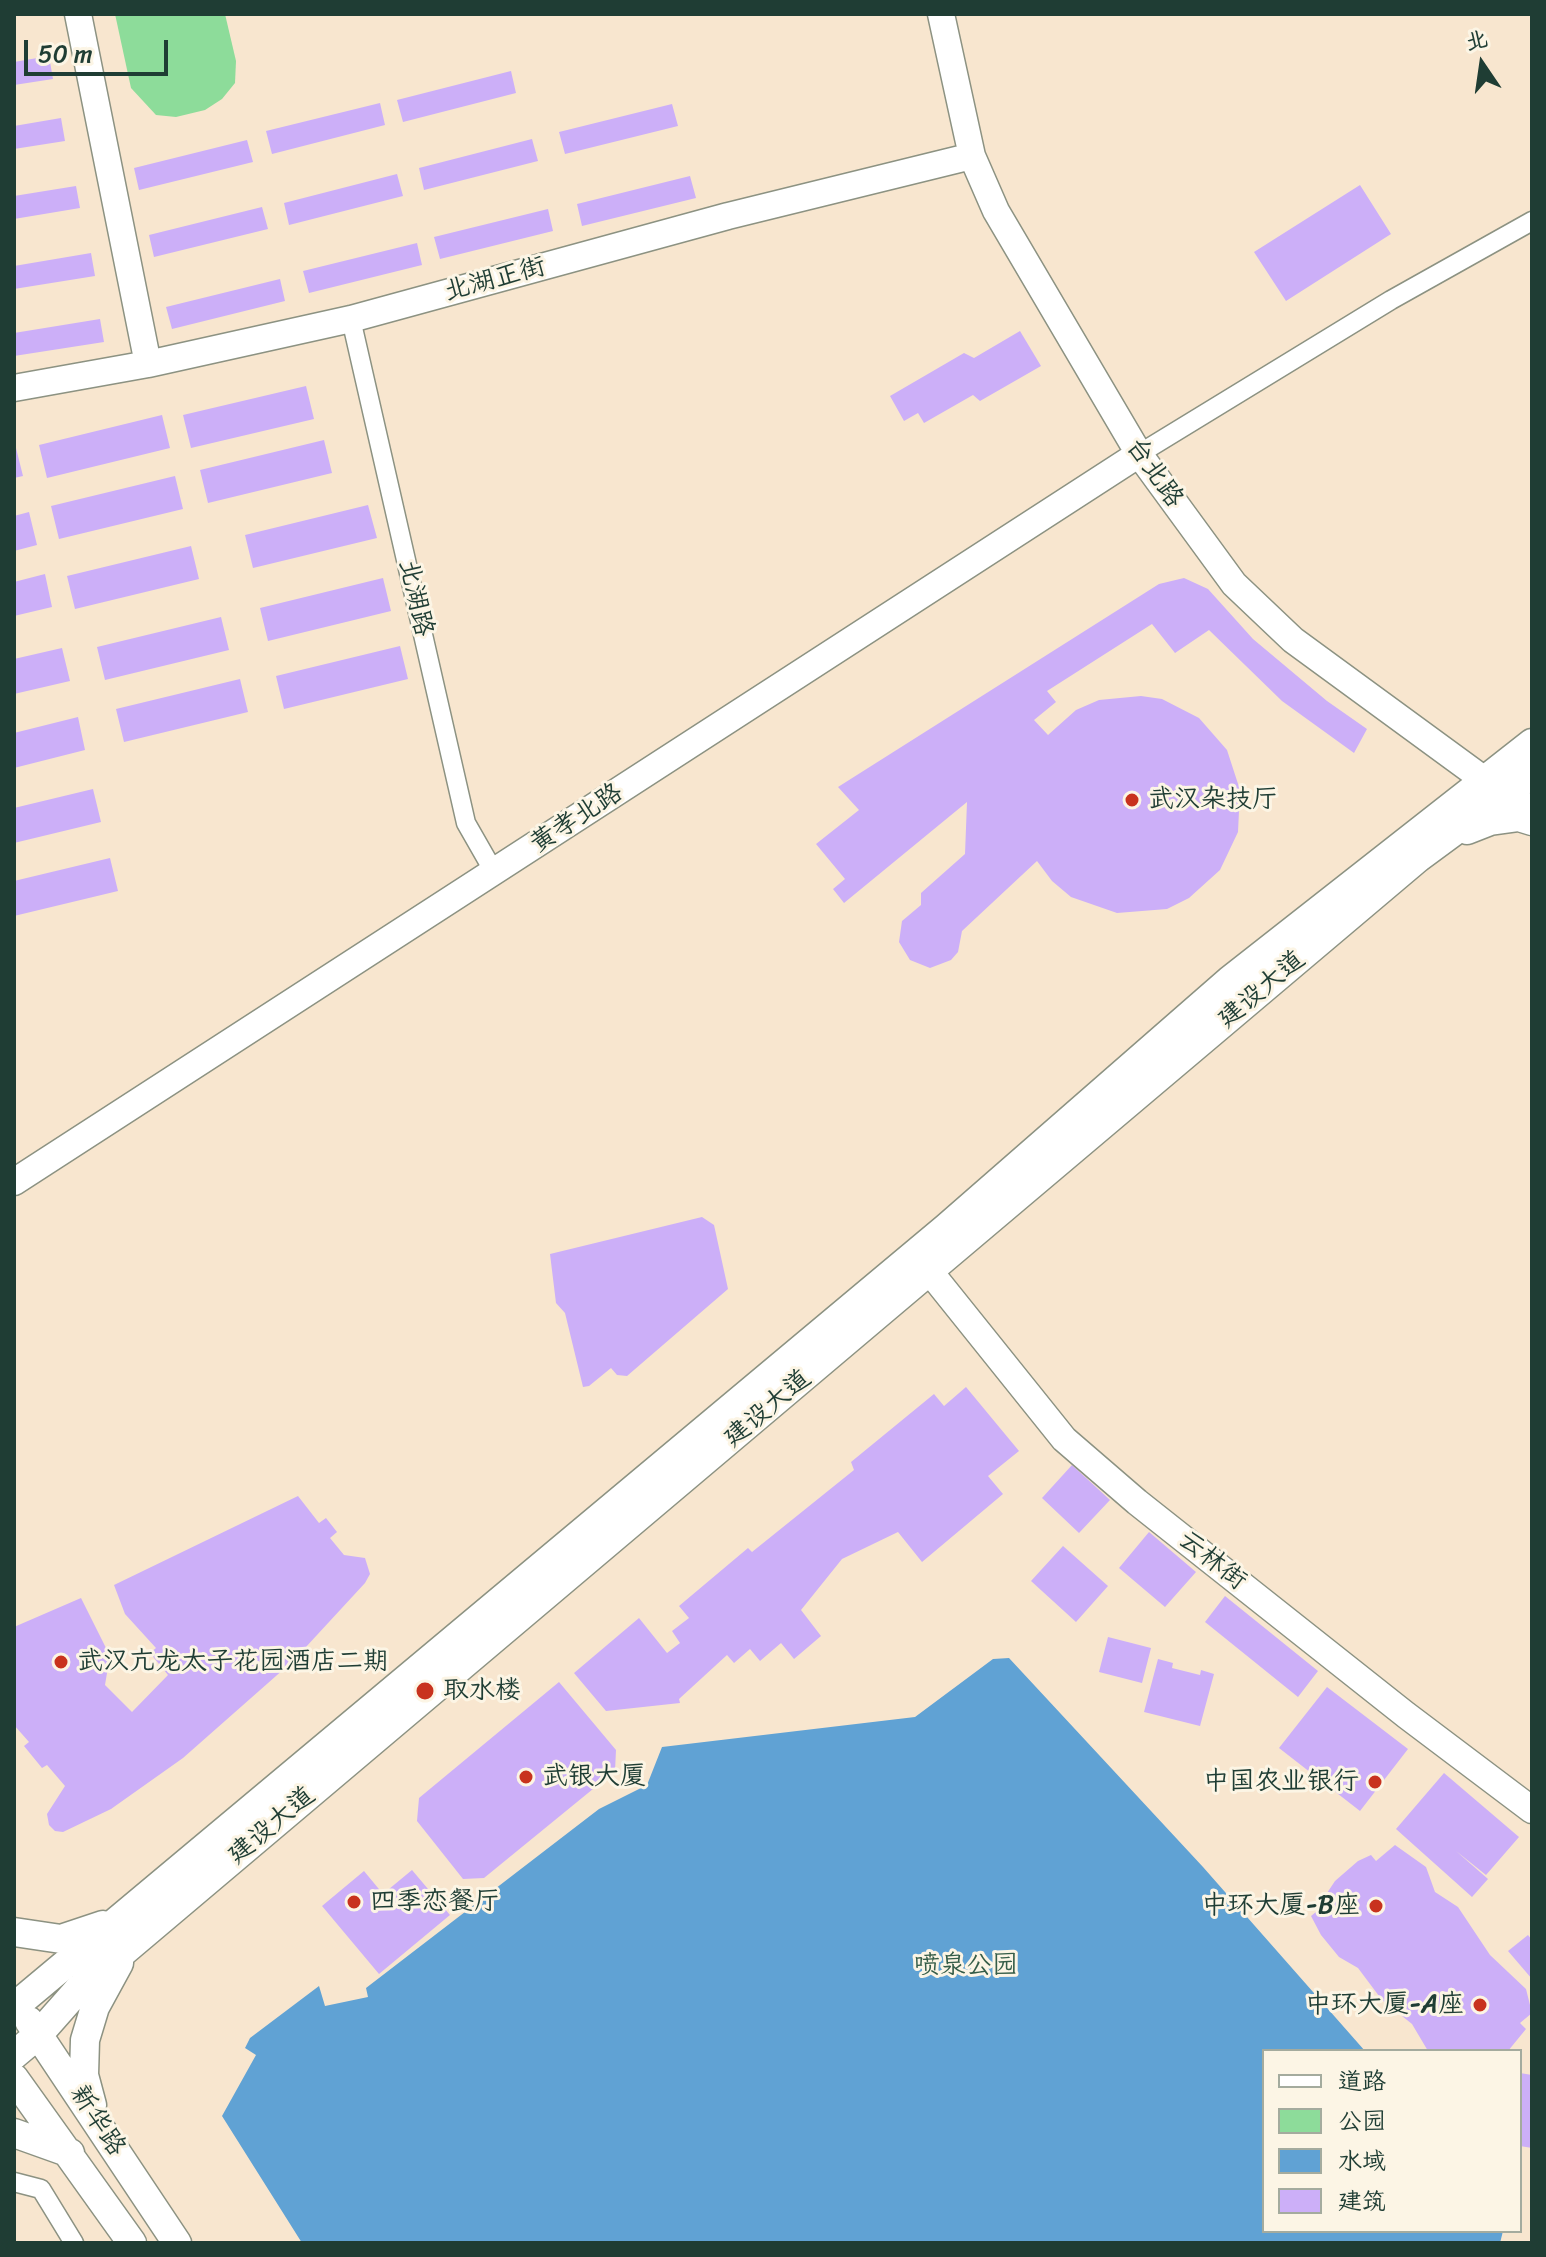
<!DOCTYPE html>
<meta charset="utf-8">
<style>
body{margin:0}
#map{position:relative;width:1546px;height:2257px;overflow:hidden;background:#f8e6cf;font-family:Sriracha,"LXGW WenKai TC",sans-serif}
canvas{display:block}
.frame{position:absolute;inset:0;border:16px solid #1f3d34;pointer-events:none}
.legend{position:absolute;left:1262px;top:2049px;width:260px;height:184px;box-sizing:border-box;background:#fcf5e5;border:2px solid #a4ab9e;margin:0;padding:10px 14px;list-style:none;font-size:24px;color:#1f3d34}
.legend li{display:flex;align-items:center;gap:16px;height:40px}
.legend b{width:40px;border:2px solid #a4ab9e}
.north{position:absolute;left:1442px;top:24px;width:80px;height:80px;-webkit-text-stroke:6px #fcf5e5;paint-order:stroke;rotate:347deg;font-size:22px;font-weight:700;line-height:32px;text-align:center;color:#1f3d34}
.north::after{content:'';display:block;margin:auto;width:28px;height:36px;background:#1f3d34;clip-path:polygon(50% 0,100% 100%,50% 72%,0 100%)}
.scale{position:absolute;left:24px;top:40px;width:144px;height:36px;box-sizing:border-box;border:4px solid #1f3d34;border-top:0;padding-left:10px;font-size:24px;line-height:28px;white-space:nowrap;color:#1f3d34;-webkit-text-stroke:6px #fcf5e5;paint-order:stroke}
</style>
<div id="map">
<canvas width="1546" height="2257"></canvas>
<div class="frame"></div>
<ul class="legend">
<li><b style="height:10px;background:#fff"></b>道路</li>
<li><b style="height:22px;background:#8ddc9a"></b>公园</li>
<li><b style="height:22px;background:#60a2d4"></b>水域</li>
<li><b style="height:22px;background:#ccaff8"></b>建筑</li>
</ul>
<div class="north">北</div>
<div class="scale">50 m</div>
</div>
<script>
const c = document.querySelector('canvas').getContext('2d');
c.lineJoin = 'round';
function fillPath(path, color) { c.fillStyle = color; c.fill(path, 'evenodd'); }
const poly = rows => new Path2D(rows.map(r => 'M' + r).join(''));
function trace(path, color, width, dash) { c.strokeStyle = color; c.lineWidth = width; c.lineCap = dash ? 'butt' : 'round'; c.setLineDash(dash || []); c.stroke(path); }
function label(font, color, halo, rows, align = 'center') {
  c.font = font + ' Sriracha,"LXGW WenKai TC",sans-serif'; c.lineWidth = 6; c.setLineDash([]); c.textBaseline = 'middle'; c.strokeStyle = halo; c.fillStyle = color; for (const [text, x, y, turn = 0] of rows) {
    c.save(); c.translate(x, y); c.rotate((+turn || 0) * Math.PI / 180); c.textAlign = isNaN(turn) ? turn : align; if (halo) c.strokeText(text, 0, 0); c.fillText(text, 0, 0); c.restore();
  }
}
fillPath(poly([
 [115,14,225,14,236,61,235,83,222,99,205,110,176,117,156,115,131,88]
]), '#8ddc9a');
fillPath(poly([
 [1009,1658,1203,1867,1365,2051,1264,2051,1264,2231,1503,2231,1500,2243,302,2243,222,2116,256,2055,245,2048,250,2038,319,1986,325,2006,368,1997,366,1988,599,1809,647,1785,662,1747,915,1717,993,1659]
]), '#60a2d4');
fillPath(poly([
 [49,56,53,79,14,85,14,62],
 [511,71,516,93,403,122,397,100],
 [380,103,385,125,272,154,266,131],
 [672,104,678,126,565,154,559,132],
 [61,118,65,141,14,149,14,126],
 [532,139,538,161,424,190,419,168],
 [247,140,253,162,139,190,134,168],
 [397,174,403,196,289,225,284,203],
 [690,176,696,198,582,226,577,204],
 [1360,185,1391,234,1286,301,1254,252],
 [76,186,80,208,14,219,14,196],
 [262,207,268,229,154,257,149,235],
 [548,209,553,231,440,259,434,237],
 [417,243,422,265,309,293,303,271],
 [91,253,95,276,14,289,14,266],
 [280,279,285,301,172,329,166,307],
 [100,319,104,342,14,356,14,333],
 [1020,331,1041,366,980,401,973,395,924,423,918,413,904,421,890,396,964,353,974,358],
 [306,386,314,419,191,448,183,415],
 [162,415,170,448,47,478,39,445],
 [324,440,332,473,208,503,200,470],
 [15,444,23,476,14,478,14,445],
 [175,476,183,509,59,539,51,506],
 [368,505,377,538,253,568,245,535],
 [29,512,37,545,14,551,14,516],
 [191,546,199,579,75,609,67,576],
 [45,574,52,607,14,616,14,582],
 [383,578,391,611,268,641,260,608],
 [1184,578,1208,589,1253,639,1327,701,1367,729,1354,753,1282,701,1209,630,1175,653,1152,624,1047,691,1056,702,1034,720,1048,735,1076,710,1099,700,1141,696,1162,699,1199,718,1227,750,1240,790,1238,832,1220,870,1189,898,1167,909,1117,913,1071,897,1052,881,1037,861,962,931,958,952,951,960,930,968,910,960,899,942,902,921,921,905,921,893,965,854,967,802,844,903,833,889,845,879,816,844,859,810,838,787,1159,584],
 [221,617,229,650,105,680,97,647],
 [400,646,408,679,284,709,276,676],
 [62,648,70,681,14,694,14,659],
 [240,679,248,712,124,742,116,709],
 [78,717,85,750,14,768,14,733],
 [93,789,101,822,14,843,14,808],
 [110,858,118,891,14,916,14,881],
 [702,1217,714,1225,728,1289,627,1376,617,1375,611,1368,589,1386,583,1387,565,1313,556,1303,550,1254],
 [966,1387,1019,1451,988,1476,1003,1494,922,1562,898,1532,842,1559,801,1610,821,1636,794,1659,781,1643,760,1661,750,1649,734,1663,727,1655,679,1699,680,1703,606,1711,574,1673,639,1618,667,1653,680,1643,672,1631,689,1618,679,1606,748,1548,752,1552,854,1470,851,1462,934,1394,944,1406],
 [1072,1465,1110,1500,1079,1533,1042,1498],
 [298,1496,319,1523,326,1518,337,1532,330,1538,344,1555,365,1558,370,1574,365,1583,293,1661,183,1758,111,1809,63,1832,55,1831,49,1825,47,1814,65,1786,47,1765,42,1768,24,1746,29,1742,14,1725,14,1627,81,1598,106,1648,108,1667,105,1685,132,1712,168,1675,150,1653,156,1648,125,1614,114,1585],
 [1149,1532,1196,1572,1165,1607,1119,1568],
 [1063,1546,1108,1586,1076,1622,1031,1581],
 [1225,1596,1318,1671,1298,1697,1205,1622],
 [1108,1637,1151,1648,1142,1683,1099,1672],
 [1158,1659,1173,1663,1172,1668,1200,1675,1201,1670,1214,1674,1200,1726,1144,1712],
 [559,1682,616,1750,615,1771,484,1878,463,1879,417,1821,419,1798],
 [1327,1687,1408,1749,1360,1811,1279,1748],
 [1444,1773,1519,1837,1486,1875,1456,1851,1488,1879,1472,1897,1396,1829],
 [1395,1845,1426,1867,1435,1892,1458,1907,1490,1955,1526,1989,1532,2013,1520,2023,1526,2029,1508,2051,1428,2051,1412,2024,1382,2000,1358,1968,1339,1957,1321,1935,1311,1916,1332,1899,1327,1893,1335,1881,1358,1861,1371,1855,1376,1861],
 [412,1870,450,1915,379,1974,322,1906,364,1871,383,1894],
 [1528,1935,1532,1940,1532,1979,1508,1951],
 [1520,2073,1532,2075,1532,2148,1520,2146]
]), '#ccaff8');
const street = poly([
 [351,319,466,823,494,872],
 [1139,454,1391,300,1532,221],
 [14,2182,41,2189,74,2243]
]);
const secondary = poly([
 [78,14,148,364],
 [941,14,972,156,996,211,1139,454,1234,584,1293,640,1483,779,1532,810],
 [14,388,148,364,351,319,728,216,972,156],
 [14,1182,1139,454],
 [930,1272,1064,1439,1137,1502,1406,1715,1532,1810]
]);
const primary = poly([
 [1467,830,1490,821,1519,817,1532,821],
 [14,1932,61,1939,103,1925],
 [14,2007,946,1228,1230,980,1532,743],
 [29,2021,177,2243],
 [14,2055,39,2034,77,1991,130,1946,1418,858,1532,774],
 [14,2078,132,2243],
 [92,2105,84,2075,85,2040,95,2007,119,1963],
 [14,2133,70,2153]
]);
trace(street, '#8c9282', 21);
trace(secondary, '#8c9282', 29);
trace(primary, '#8c9282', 31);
trace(street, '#fff', 18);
trace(secondary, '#fff', 26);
trace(primary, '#fff', 28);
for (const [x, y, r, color] of [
 [1132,800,8,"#c8321e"],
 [61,1662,8,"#c8321e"],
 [425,1691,10,"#c8321e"],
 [526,1777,8,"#c8321e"],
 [1375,1782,8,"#c8321e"],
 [354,1902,8,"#c8321e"],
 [1376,1906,8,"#c8321e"],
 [1480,2005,8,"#c8321e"]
]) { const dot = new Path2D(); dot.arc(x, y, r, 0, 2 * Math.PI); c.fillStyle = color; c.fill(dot); trace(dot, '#fcf5e5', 3); }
label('26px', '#1f3d34', '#fcf5e5', [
 ["北湖正街",495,280,-15],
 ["台北路",1154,473,55],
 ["北湖路",415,598,77],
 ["黄孝北路",577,819,-33],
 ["建设大道",1262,990,-40],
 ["建设大道",768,1409,-40],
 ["云林街",1212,1561,38],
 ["建设大道",272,1826,-40],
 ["新华路",97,2121,57]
]);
label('26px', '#1f3d34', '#fcf5e5', [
 ["武汉杂技厅",1148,800],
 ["武汉亢龙太子花园酒店二期",77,1662],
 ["取水楼",443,1691],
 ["武银大厦",542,1777],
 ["中国农业银行",1359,1782,"right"],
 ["四季恋餐厅",370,1902],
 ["中环大厦-B座",1360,1906,"right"],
 ["中环大厦-A座",1464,2005,"right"]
], 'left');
label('26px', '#355d48', '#fcf5e5', [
 ["喷泉公园",966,1966]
]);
</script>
